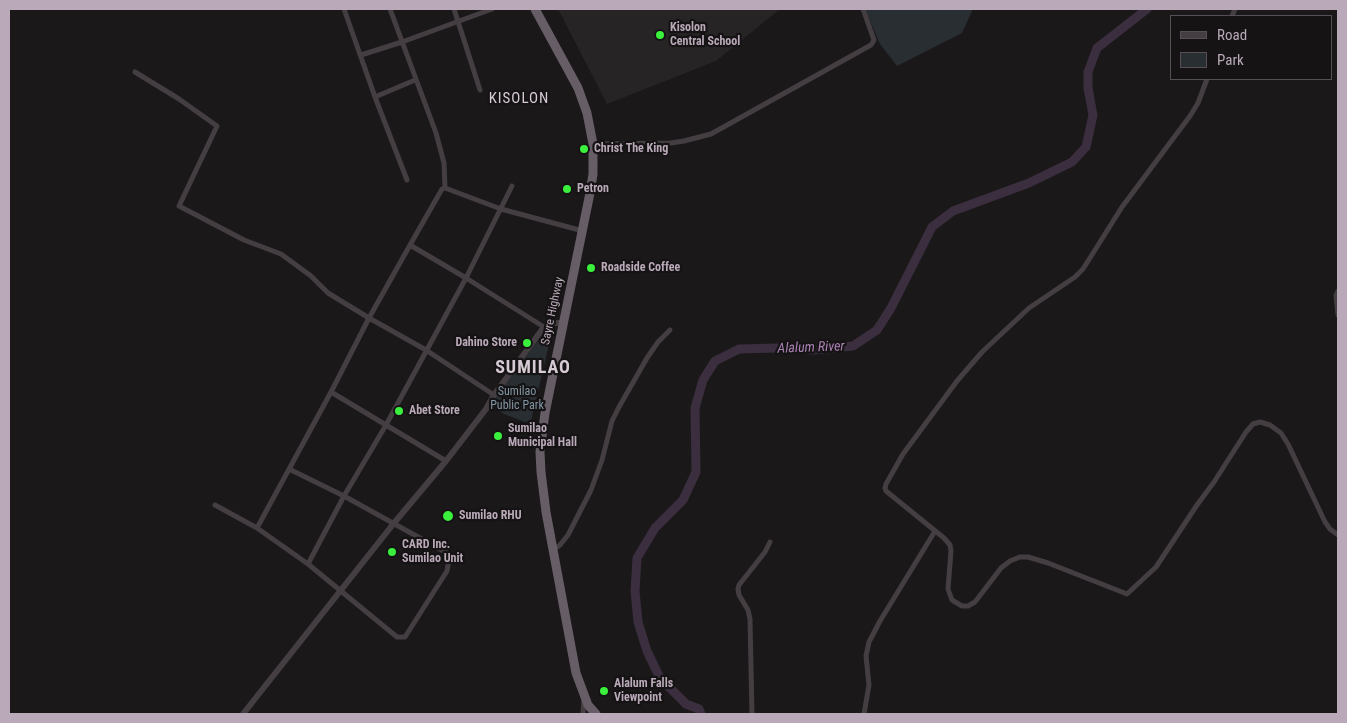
<!DOCTYPE html>
<style>
body{margin:0}
#map{position:relative;width:1347px;height:723px;overflow:hidden;background:#1a1819;font-family:"Roboto Condensed",sans-serif}
canvas{display:block}
.frame{position:absolute;inset:0;border:10px solid #baaab9;pointer-events:none}
.legend{position:absolute;left:1170px;top:15px;width:162px;height:65px;box-sizing:border-box;background:#151314;border:1px solid #574f56;margin:0;padding:6px 9px;list-style:none;font-size:15px;color:#baaab9}
.legend li{display:flex;align-items:center;gap:10px;height:25px}
.legend b{width:25px;border:1px solid #574f56}
</style>
<div id="map">
<canvas width="1347" height="723"></canvas>
<div class="frame"></div>
<ul class="legend">
<li><b style="height:6px;background:#443e43"></b>Road</li>
<li><b style="height:14px;background:#282e32"></b>Park</li>
</ul>
</div>
<script>
const c = document.querySelector('canvas').getContext('2d');
c.lineJoin = 'round';
function fillPath(path, color) { c.fillStyle = color; c.fill(path, 'evenodd'); }
const poly = rows => new Path2D(rows.map(r => 'M' + r).join(''));
function trace(path, color, width, dash) { c.strokeStyle = color; c.lineWidth = width; c.lineCap = dash ? 'butt' : 'round'; c.setLineDash(dash || []); c.stroke(path); }
function label(font, color, halo, rows, align = 'center') {
  c.font = font + ' "Roboto Condensed",sans-serif'; c.lineWidth = 4.5; c.setLineDash([]); c.textBaseline = 'middle'; c.strokeStyle = halo; c.fillStyle = color; for (const [text, x, y, turn = 0] of rows) {
    c.save(); c.translate(x, y); c.rotate((+turn || 0) * Math.PI / 180); c.textAlign = isNaN(turn) ? turn : align; if (halo) c.strokeText(text, 0, 0); c.fillText(text, 0, 0); c.restore();
  }
}
fillPath(poly([
 [558,9,780,9,716,61,607,104]
]), '#272426');
fillPath(poly([
 [865,9,973,9,962,33,897,66,880,44],
 [545,335,548,335,550,340,531,421,525,422,504,414,495,408,493,401,541,337]
]), '#282e32');
trace(poly([
 [701,714,699,709,686,704,660,678,647,651,638,622,635,591,637,558,655,528,683,500,696,472,695,408,703,380,715,361,739,349,778,348,814,350,853,346,877,330,891,308,932,227,953,211,1029,183,1072,162,1086,147,1093,115,1088,88,1088,72,1097,48,1147,9]
]), '#3b2e3e', 9);
trace(poly([
 [344,9,375,97,407,180],
 [390,9,436,133,444,163,445,188],
 [454,9,480,90],
 [1232,16,1235,9],
 [361,55,402,42,492,9],
 [135,72,179,99,217,126,179,206,244,240,281,254,311,276,328,293,369,318,331,392],
 [1207,79,1198,103,1190,116,1122,207,1083,269,1075,277,1029,308,982,352,957,381,903,454,886,484,885,488,886,491,944,538,950,545,951,551,948,589,952,600,962,606,968,606,975,602,1001,568,1010,561,1020,557,1028,557,1048,563,1127,594,1156,567,1197,505,1214,482,1246,432,1253,424,1260,422,1270,425,1281,433,1288,444,1325,522,1330,529,1338,535],
 [375,97,415,80],
 [593,144,671,143,684,141,711,134,871,45,874,40,863,9],
 [410,245,369,318,426,350,494,395],
 [1338,291,1336,295,1338,315],
 [544,327,466,278,410,245,442,189,445,188,501,209,583,231],
 [446,461,386,425,466,278,512,186],
 [215,505,257,528,308,564,397,637,405,637,447,571,449,559,447,553,344,496,289,469],
 [257,528,331,392,386,425,344,496,308,564],
 [553,550,560,545,568,535,591,490,602,460,612,421,619,407,647,358,658,342,670,330],
 [583,714,584,698],
 [752,714,750,619,748,610,739,595,738,589,739,585,765,552,770,542],
 [864,714,869,685,866,656,869,642,880,621,935,531]
]), '#443e43', 5);
trace(poly([
 [243,714,394,523,446,461,486,409,494,395,544,327,554,323,564,323]
]), '#443e43', 6);
trace(poly([
 [535,9,578,88,587,113,593,144,593,174,590,193,545,413,540,452,541,472,546,512,576,673,588,705,596,714]
]), '#675d66', 9);
for (const [x, y, r, color] of [
 [660,35,5,"#3af03d"],
 [584,149,5,"#3af03d"],
 [567,189,5,"#3af03d"],
 [591,268,5,"#3af03d"],
 [527,343,5,"#3af03d"],
 [399,411,5,"#3af03d"],
 [498,436,5,"#3af03d"],
 [448,516,6,"#3af03d"],
 [392,552,5,"#3af03d"],
 [604,691,5,"#3af03d"]
]) { const dot = new Path2D(); dot.arc(x, y, r, 0, 2 * Math.PI); c.fillStyle = color; c.fill(dot); trace(dot, '#151314', 2); }
label('bold 12px', '#baaab9', '#151314', [
 ["Kisolon",670,28],
 ["Central School",670,42],
 ["Christ The King",594,149],
 ["Petron",577,189],
 ["Roadside Coffee",601,268],
 ["Dahino Store",517,343,"right"],
 ["Abet Store",409,411],
 ["Sumilao",508,429],
 ["Municipal Hall",508,443],
 ["Sumilao RHU",459,516],
 ["CARD Inc.",402,545],
 ["Sumilao Unit",402,559],
 ["Alalum Falls",614,684],
 ["Viewpoint",614,698]
], 'left');
label('12px', '#baaab9', '#151314', [
 ["Sayre Highway",553,311,-78]
]);
label('12px', '#8296a4', '#151314', [
 ["Sumilao",517,392],
 ["Public Park",517,406]
]);
label('italic 14px', '#ab82b4', '#151314', [
 ["Alalum River",811,348,-2]
]);
c.letterSpacing = '1px';
label('15px', '#d6cbd5', '#151314', [
 ["KISOLON",519,99]
]);
c.letterSpacing = '0px';
c.letterSpacing = '1px';
label('bold 18px', '#d6cbd5', '#151314', [
 ["SUMILAO",533,368]
]);
c.letterSpacing = '0px';
</script>
